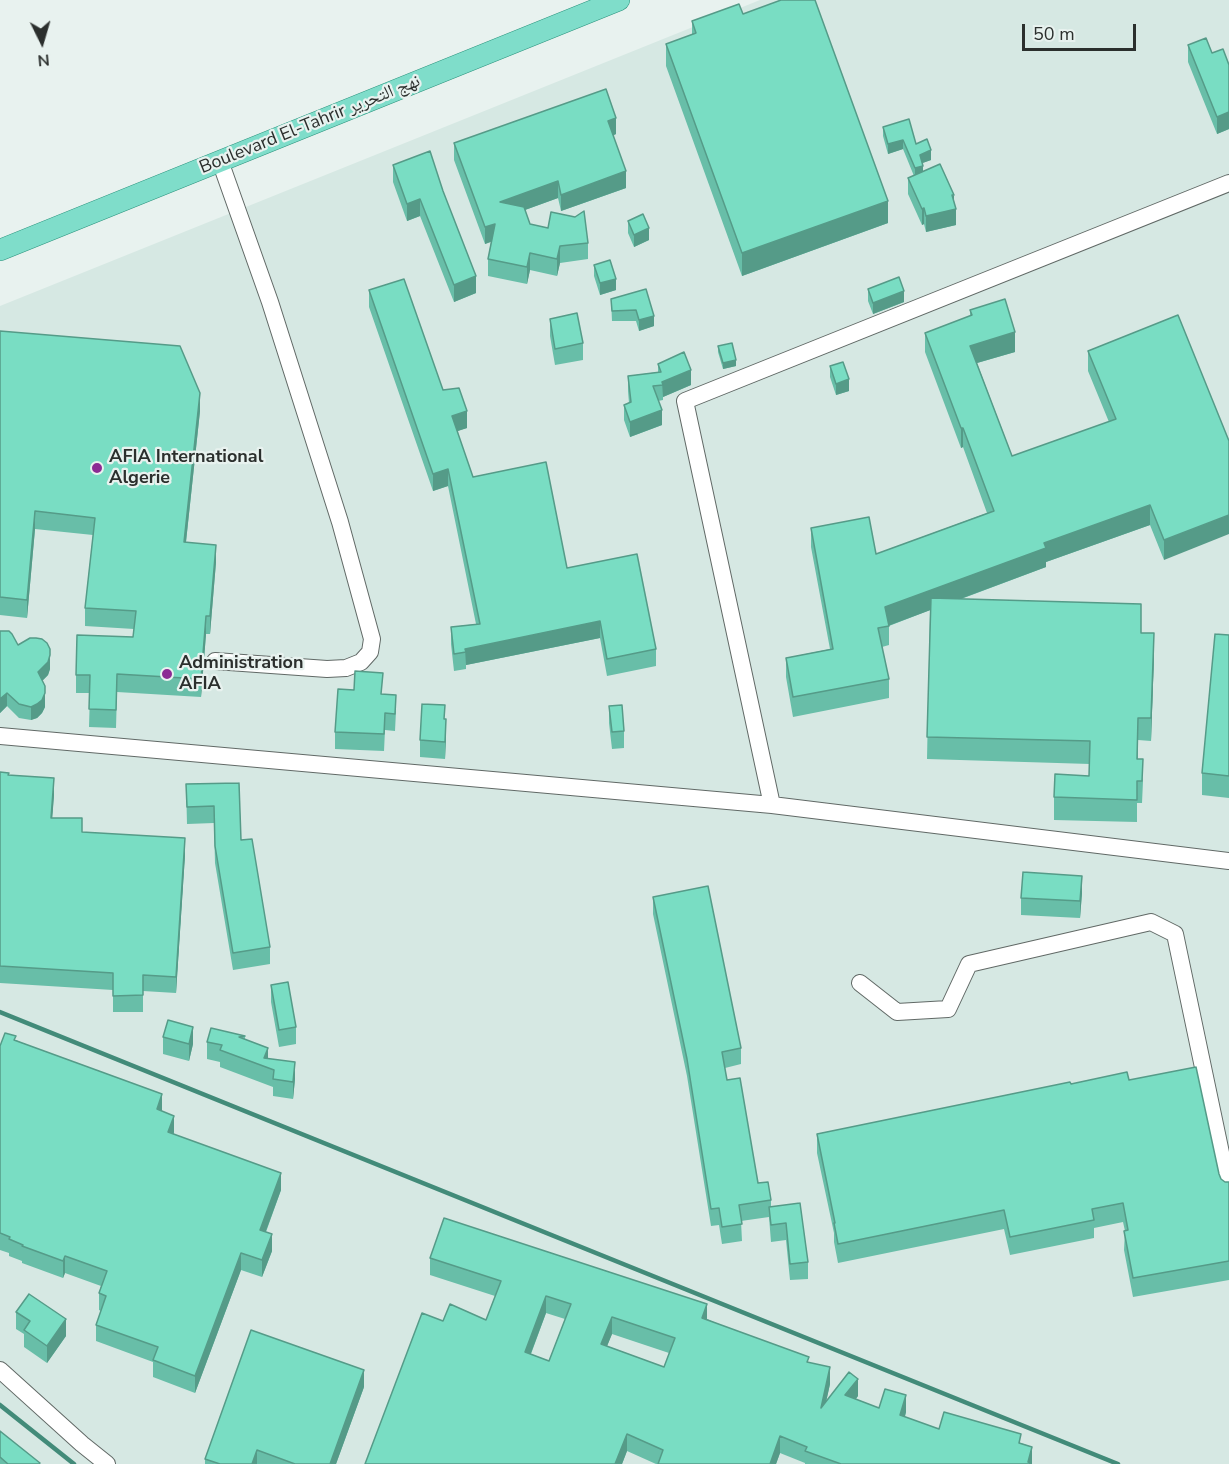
<!DOCTYPE html>
<meta charset="utf-8">
<style>
body{margin:0}
#map{position:relative;width:1229px;height:1464px;overflow:hidden;background:#e8f2ef;font-family:"Nunito Sans",sans-serif}
canvas{display:block}
.north{position:absolute;left:12px;top:12px;width:60px;height:60px;-webkit-text-stroke:4px #e8f2ef;paint-order:stroke;rotate:175deg;font-size:16px;font-weight:700;line-height:24px;text-align:center;color:#2b2f2d}
.north::after{content:'';display:block;margin:auto;width:21px;height:27px;background:#2b2f2d;clip-path:polygon(50% 0,100% 100%,50% 72%,0 100%)}
.scale{position:absolute;left:1022px;top:24px;width:114px;height:27px;box-sizing:border-box;border:3px solid #2b2f2d;border-top:0;padding-left:8px;font-size:18px;line-height:21px;white-space:nowrap;color:#2b2f2d;-webkit-text-stroke:4px #e8f2ef;paint-order:stroke}
</style>
<div id="map">
<canvas width="1229" height="1464"></canvas>
<div class="north">N</div>
<div class="scale">50 m</div>
</div>
<script>
const c = document.querySelector('canvas').getContext('2d');
c.lineJoin = 'round';
function fillPath(path, color) { c.fillStyle = color; c.fill(path, 'evenodd'); }
const poly = rows => new Path2D(rows.map(r => 'M' + r).join(''));
function trace(path, color, width, dash) { c.strokeStyle = color; c.lineWidth = width; c.lineCap = dash ? 'butt' : 'round'; c.setLineDash(dash || []); c.stroke(path); }
function label(font, color, halo, rows, align = 'center') {
  c.font = font + ' "Nunito Sans","Noto Naskh Arabic",sans-serif'; c.lineWidth = 4.5; c.setLineDash([]); c.textBaseline = 'middle'; c.strokeStyle = halo; c.fillStyle = color; for (const [text, x, y, turn = 0] of rows) {
    c.save(); c.translate(x, y); c.rotate((+turn || 0) * Math.PI / 180); c.textAlign = isNaN(turn) ? turn : align; if (halo) c.strokeText(text, 0, 0); c.fillText(text, 0, 0); c.restore();
  }
}
fillPath(poly([
 [760,0,1229,0,1229,1464,0,1464,0,306]
]), '#d6e8e3');
trace(poly([
 [0,1012,1118,1464],
 [0,1405,74,1464]
]), '#428b79', 4.5);
const minor = poly([
 [215,661,327,669,346,668,361,662,370,652,372,639,340,522,270,302,220,161],
 [0,736,772,805,1229,861],
 [772,805,685,401,1229,183],
 [860,983,897,1012,948,1009,969,964,1151,922,1175,934,1229,1191],
 [0,1370,82,1444,107,1464]
]);
const major = poly([
 [0,250,619,0]
]);
trace(minor, '#616966', 18);
trace(major, '#2a927c', 22);
trace(minor, '#fff', 16);
trace(major, '#7fddca', 21);
fillPath(poly([
 [743,14,888,223,742,276,666,66,666,44,692,35,692,21],
 [1188,45,1212,53,1229,65,1229,129,1217,134,1188,62],
 [883,127,916,144,931,160,922,163,923,172,954,201,956,225,926,232,924,224,922,225,908,194,908,178,914,176,903,149,888,154,883,136],
 [616,134,613,136,626,188,561,211,558,198,525,210,530,224,588,243,588,259,560,263,557,276,530,270,527,284,488,276,488,259,491,242,485,244,454,160,454,143],
 [393,165,443,191,476,293,454,302,420,216,407,221,393,182],
 [628,221,649,240,634,247,628,233],
 [594,265,616,290,600,295,594,276],
 [646,289,654,326,639,331,636,321,612,321,611,299],
 [868,289,904,302,873,314,868,301],
 [369,290,443,390,467,428,457,431,473,477,567,568,656,649,656,666,607,676,600,638,466,665,466,669,454,671,451,644,451,627,476,624,448,486,433,491,369,307],
 [970,310,1015,352,977,363,1012,456,1109,422,1088,371,1088,351,1178,315,1164,560,1150,525,1046,562,1046,567,961,599,1141,633,1154,656,1151,741,1138,740,1138,759,1143,781,1142,803,1137,803,1137,822,1054,820,1054,797,1089,776,1090,764,927,759,930,610,889,626,889,645,882,647,889,679,889,698,793,717,786,677,786,658,830,649,811,547,811,528,876,554,987,513,963,447,961,448,925,352,925,333,970,316],
 [550,319,583,343,583,360,555,365,550,336],
 [0,331,200,411,186,542,216,562,210,634,206,634,201,697,117,692,116,728,89,727,90,693,76,693,76,675,133,637,134,629,85,626,85,608,93,535,35,529,27,618,0,615],
 [718,346,736,366,723,369,718,352],
 [658,364,691,385,663,397,663,400,658,401,662,425,630,437,624,420,624,405,629,403,628,391,628,376,658,372],
 [830,366,849,391,836,395,830,377],
 [0,631,50,669,48,675,42,681,45,707,42,713,37,718,31,720,19,718,7,706,0,713],
 [1229,635,1229,798,1202,795,1202,773],
 [382,694,396,711,395,731,385,730,384,751,335,749,335,732],
 [609,706,624,731,624,748,612,749,609,723],
 [445,719,446,736,445,759,420,757,420,740],
 [0,772,54,795,52,818,82,832,185,855,176,993,143,991,143,1012,113,1012,113,990,0,983],
 [239,783,241,840,270,947,270,964,233,970,215,863,214,823,187,824,186,784],
 [1082,893,1080,918,1021,915,1021,898],
 [653,897,741,1048,741,1064,725,1068,727,1080,758,1183,771,1200,771,1207,800,1203,808,1262,808,1279,790,1280,786,1240,771,1242,769,1217,741,1221,742,1241,722,1244,719,1225,711,1226,687,1076,653,914],
 [271,985,296,1027,296,1044,279,1047,271,1002],
 [245,1036,245,1039,268,1059,295,1079,293,1099,273,1096,273,1087,220,1067,220,1062,207,1059,207,1042],
 [163,1037,193,1044,189,1061,163,1054],
 [16,1040,162,1111,174,1132,174,1134,281,1190,266,1232,272,1251,262,1277,241,1270,195,1393,153,1377,153,1362,96,1341,96,1325,101,1311,99,1310,99,1293,101,1286,65,1273,63,1278,22,1263,22,1261,9,1256,9,1253,0,1250,0,1046],
 [1129,1080,1219,1174,1221,1179,1225,1182,1229,1182,1229,1280,1133,1297,1124,1250,1125,1231,1123,1222,1094,1228,1094,1238,1010,1255,1004,1229,838,1263,834,1242,834,1233,817,1153,817,1134,1071,1084],
 [430,1258,707,1319,809,1363,830,1384,826,1402,858,1396,856,1399,879,1408,906,1412,905,1417,939,1429,1021,1443,1032,1447,1032,1464,805,1464,805,1463,780,1453,776,1464,656,1464,627,1451,622,1464,365,1464,443,1321,486,1320,495,1296,430,1275],
 [546,1313,565,1319,549,1361,531,1354],
 [612,1334,669,1353,664,1367,607,1346],
 [16,1312,66,1336,47,1363,24,1347,24,1334,16,1329],
 [364,1387,336,1464,205,1464,205,1459],
 [0,1431,40,1464,0,1464]
]), '#68bea8');
fillPath(poly([
 [1229,112,1229,129,1217,134,1217,117],
 [616,118,616,134,608,137,608,121],
 [903,140,903,149,888,154,888,144],
 [931,150,931,160,920,164,920,155],
 [923,166,923,175,915,178,915,168],
 [626,171,626,188,561,211,561,195],
 [558,181,558,198,500,219,500,202],
 [954,195,954,209,956,209,956,225,926,232,926,216],
 [420,199,420,216,407,221,407,204],
 [888,201,888,223,742,276,742,253],
 [924,208,924,224,922,225,922,209],
 [495,224,495,240,485,244,485,227],
 [649,228,649,240,634,247,634,235],
 [560,246,560,263,557,276,557,259],
 [530,253,530,270,527,284,527,267],
 [476,276,476,293,454,302,454,285],
 [616,279,616,290,600,295,600,283],
 [904,291,904,302,873,314,873,303],
 [654,316,654,326,639,331,639,320],
 [1015,332,1015,352,970,365,970,346],
 [736,360,736,366,723,369,723,363],
 [691,370,691,385,663,397,662,382],
 [849,379,849,391,836,395,836,384],
 [200,393,200,411,184,560,184,542],
 [662,410,662,425,630,437,630,422],
 [467,411,467,428,452,433,452,416],
 [961,428,963,428,963,447,961,448],
 [448,469,448,486,433,491,433,474],
 [1150,505,1150,525,1046,562,1046,567,885,627,885,607,1044,543],
 [35,511,35,529,27,618,27,600],
 [1229,515,1229,534,1164,560,1164,540],
 [216,545,216,562,210,634,210,616],
 [206,616,206,634,201,697,201,679],
 [600,621,600,638,466,665,465,649],
 [1154,633,1154,656,1151,741,1151,718],
 [50,655,50,669,48,675,38,685,38,672],
 [7,693,7,706,0,713,0,699],
 [45,693,45,707,42,713,37,718,31,720,31,707],
 [446,719,446,736,445,759,445,742],
 [54,778,54,795,51,835,51,818],
 [185,838,185,855,176,993,176,977],
 [1082,876,1082,893,1080,918,1080,901],
 [193,1027,193,1044,189,1061,189,1044],
 [268,1048,268,1065,264,1058],
 [295,1062,295,1079,293,1099,293,1082],
 [162,1094,162,1111,157,1109],
 [174,1116,174,1132,168,1149,168,1132],
 [281,1173,281,1190,260,1247,260,1230],
 [272,1234,272,1251,262,1277,262,1260],
 [241,1253,241,1270,195,1393,195,1376],
 [65,1256,65,1273,63,1278,63,1261],
 [546,1296,546,1313,525,1369,525,1352],
 [707,1304,707,1320,702,1318],
 [612,1317,612,1334,601,1361,601,1344],
 [66,1319,66,1336,47,1363,47,1346],
 [830,1367,830,1384,821,1425,821,1408],
 [364,1370,364,1387,336,1464,330,1464],
 [858,1379,858,1396,845,1412,845,1395],
 [906,1395,906,1412,900,1432,900,1415],
 [627,1434,627,1451,622,1464,615,1464],
 [780,1436,780,1453,776,1464,770,1464],
 [1032,1447,1032,1464,1028,1464,1028,1462],
 [257,1450,257,1464,252,1464]
]), '#559b88');
const building = poly([
 [781,0,815,0,888,201,742,253,666,44,696,33,692,21,739,4,743,14,781,0],
 [1206,38,1212,53,1223,49,1229,65,1229,112,1217,117,1188,45,1206,38],
 [606,89,616,118,608,121,626,171,561,195,558,181,500,202,524,207,530,224,548,228,551,212,575,217,584,211,588,243,560,246,557,259,530,253,527,267,488,259,495,224,485,227,454,143,606,89],
 [909,119,916,144,927,139,931,150,920,155,923,166,915,168,903,140,888,144,883,127,909,119],
 [430,151,443,191,476,276,454,285,420,199,407,204,393,165,430,151],
 [940,164,954,195,952,195,956,209,926,216,924,208,922,209,908,178,940,164],
 [643,214,649,228,634,235,628,221,643,214],
 [610,260,616,279,600,283,594,265,610,260],
 [899,277,904,291,873,303,868,289,899,277],
 [404,279,443,390,459,388,467,411,452,416,473,477,546,462,567,568,637,554,656,649,607,659,600,621,465,649,466,652,454,654,451,627,480,624,448,469,433,474,369,290,404,279],
 [646,289,654,316,639,320,636,310,612,311,611,299,646,289],
 [1005,299,1015,332,970,346,1012,456,1116,419,1088,351,1178,315,1229,441,1229,515,1164,540,1150,505,1044,543,1046,548,885,607,889,626,878,628,889,679,793,697,786,658,833,649,811,528,869,517,876,554,994,511,963,428,961,428,925,333,972,315,970,310,1005,299],
 [577,313,583,343,555,349,550,319,577,313],
 [0,331,180,346,200,393,184,542,216,545,210,616,206,616,201,679,117,674,116,710,89,709,90,675,76,675,77,635,133,637,136,611,85,608,95,518,35,511,27,600,0,597,0,331],
 [732,343,736,360,723,363,718,346,732,343],
 [684,352,691,370,662,382,663,385,653,386,662,410,630,422,624,405,631,402,628,376,661,372,658,364,684,352],
 [843,362,849,379,836,384,830,366,843,362],
 [931,598,1141,604,1141,633,1154,633,1151,718,1138,718,1137,759,1143,759,1142,781,1137,781,1137,800,1054,797,1055,774,1089,776,1090,741,927,737,931,598],
 [0,631,9,631,12,634,18,645,30,638,36,638,42,639,47,643,50,649,50,655,48,662,38,672,45,686,45,693,42,700,37,704,31,707,19,704,7,693,0,699,0,631],
 [1215,634,1229,635,1229,776,1202,773,1215,634],
 [355,671,383,673,381,694,396,695,395,714,385,713,384,734,335,732,338,689,354,690,355,671],
 [422,704,445,705,444,719,446,719,445,742,420,740,422,704],
 [622,705,624,731,612,732,609,706,622,705],
 [0,772,9,773,8,775,54,778,51,818,82,818,82,832,185,838,176,977,143,975,143,995,113,996,113,973,0,966,0,772],
 [239,783,241,840,252,839,270,947,233,953,215,846,214,806,187,807,186,784,239,783],
 [1023,872,1082,876,1080,901,1021,898,1023,872],
 [708,886,741,1048,722,1052,727,1080,740,1078,758,1183,768,1182,771,1200,739,1205,742,1224,722,1227,719,1208,711,1209,687,1059,653,897,708,886],
 [288,982,296,1027,279,1030,271,985,288,982],
 [168,1020,193,1027,189,1044,163,1037,168,1020],
 [211,1028,245,1036,239,1037,268,1048,264,1058,295,1062,293,1082,273,1079,274,1070,220,1050,222,1045,207,1042,211,1028],
 [5,1033,16,1036,14,1040,162,1094,157,1109,174,1116,168,1132,281,1173,260,1230,272,1234,262,1260,241,1253,195,1376,153,1360,158,1347,96,1325,106,1296,99,1293,107,1271,65,1256,63,1261,22,1246,23,1245,9,1239,10,1237,0,1233,0,1046,5,1033],
 [1196,1067,1219,1174,1221,1179,1225,1182,1229,1182,1229,1261,1133,1278,1124,1231,1128,1230,1123,1203,1092,1209,1094,1220,1010,1237,1004,1210,838,1244,834,1223,835,1223,817,1134,1070,1082,1071,1084,1127,1072,1129,1080,1196,1067],
 [800,1203,808,1262,790,1264,786,1223,771,1225,769,1207,800,1203],
 [444,1218,707,1304,702,1318,809,1357,807,1362,830,1367,821,1408,849,1372,858,1379,845,1395,879,1408,885,1389,906,1395,900,1415,939,1429,944,1412,1021,1434,1019,1443,1032,1447,1028,1462,1031,1463,1031,1464,841,1464,805,1451,807,1447,780,1436,770,1464,658,1464,663,1450,627,1434,615,1464,365,1464,422,1313,443,1321,450,1304,486,1320,501,1281,430,1258,444,1218],
 [546,1296,571,1304,549,1361,525,1352,546,1296],
 [612,1317,675,1338,664,1367,601,1344,612,1317],
 [29,1294,66,1319,47,1346,24,1330,30,1321,16,1312,29,1294],
 [251,1330,364,1370,330,1464,295,1464,257,1450,252,1464,220,1464,205,1459,251,1330],
 [0,1431,40,1463,39,1464,8,1464,0,1457,0,1431]
]);
fillPath(building, '#79ddc3');
trace(building, '#559b88', 1.5);
for (const [x, y, r, color] of [
 [97,468,6,"#8c2b94"],
 [167,674,6,"#8c2b94"]
]) { const dot = new Path2D(); dot.arc(x, y, r, 0, 2 * Math.PI); c.fillStyle = color; c.fill(dot); trace(dot, '#e8f2ef', 2); }
label('18px', '#2b2f2d', '#e8f2ef', [
 ["Boulevard El-Tahrir نهج التحرير",310,125,-22]
]);
label('bold 18px', '#2b2f2d', '#e8f2ef', [
 ["AFIA International",109,458],
 ["Algerie",109,479],
 ["Administration",179,664],
 ["AFIA",179,685]
], 'left');
</script>
